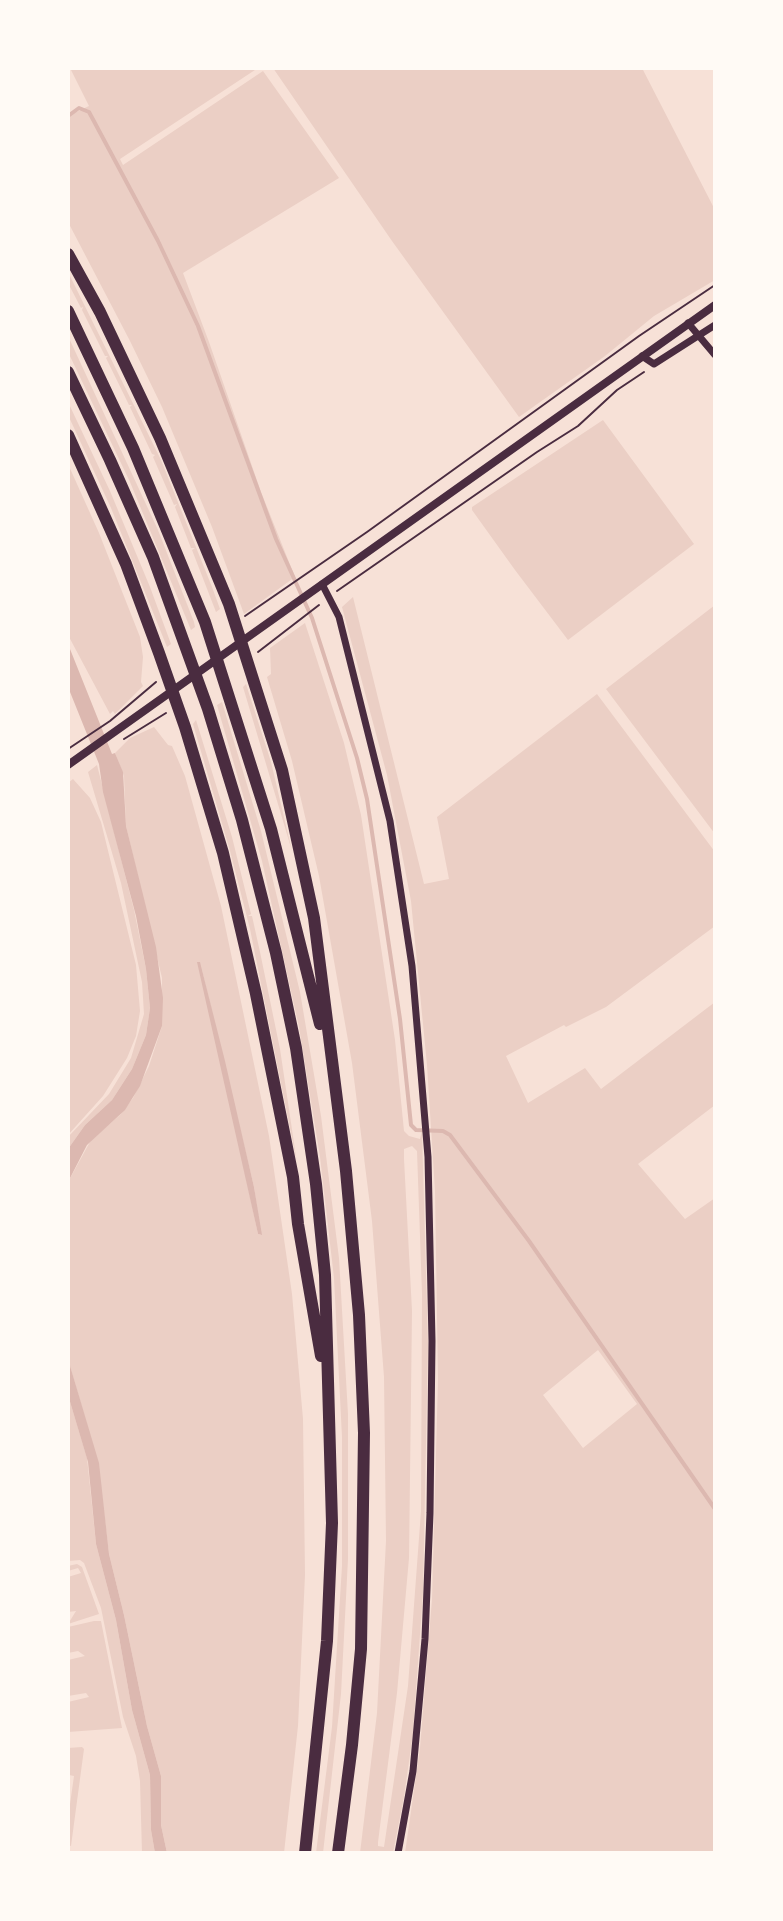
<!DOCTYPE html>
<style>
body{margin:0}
#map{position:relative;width:783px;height:1921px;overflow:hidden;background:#f7e1d7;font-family:"Source Serif 4",serif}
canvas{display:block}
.frame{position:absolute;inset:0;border:70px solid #fffaf5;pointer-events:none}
</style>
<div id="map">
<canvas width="783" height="1921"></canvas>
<div class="frame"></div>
</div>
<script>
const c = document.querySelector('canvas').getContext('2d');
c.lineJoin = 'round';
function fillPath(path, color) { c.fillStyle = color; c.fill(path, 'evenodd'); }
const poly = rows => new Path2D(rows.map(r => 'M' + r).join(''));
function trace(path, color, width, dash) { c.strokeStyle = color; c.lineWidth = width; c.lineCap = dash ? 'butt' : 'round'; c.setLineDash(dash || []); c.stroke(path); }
fillPath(poly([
 [70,68,258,68,120,159,123,165,263,71,339,178,183,273,209,342,261,492,295,577,244,614,212,527,162,407,130,341,68,222,68,116,89,106],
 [273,68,642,68,715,210,715,280,654,316,605,356,519,417,392,241],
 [68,272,161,460,212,587,220,609,216,612,192,550,195,548,191,548,175,507,177,504,174,505,153,457,155,455,152,454,130,407,132,405,129,405,106,358,108,356,105,356,82,310,83,307,81,308,68,283],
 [68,336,158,530,194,622,195,627,191,630,130,482,68,352],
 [68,402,110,491,150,587,171,644,167,647,111,508,68,415],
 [603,420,694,544,568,640,515,570,472,510,472,507],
 [68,464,99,533,140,637,143,657,141,682,143,686,115,714,113,711,110,714,68,635],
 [353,597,424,884,449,879,437,817,597,694,715,852,715,926,606,1007,566,1027,564,1025,506,1056,528,1103,585,1068,601,1089,715,1002,715,1105,638,1164,685,1219,715,1198,714,1853,405,1853,420,1748,432,1599,438,1380,435,1191,427,1065,411,901,387,775,342,607],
 [598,1350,637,1404,583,1448,543,1395],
 [715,605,715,834,606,689],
 [305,623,344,743,361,815,395,1040,404,1131,409,1136,420,1139,422,1131,428,1345,423,1592,413,1733,404,1797,393,1853,360,1853,377,1713,386,1541,384,1377,372,1221,352,1063,319,876,292,761,267,677,271,674,270,648],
 [412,1146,417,1151,422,1294,421,1511,408,1686,384,1847,378,1846,378,1842,397,1693,409,1558,412,1311,404,1159,404,1149],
 [246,684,271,762,292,851,243,687],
 [222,702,261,831,300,992,321,1116,339,1258,348,1414,348,1559,341,1694,323,1853,316,1853,332,1727,342,1566,342,1437,334,1278,320,1157,299,1027,262,861,217,705],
 [196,720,232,837,251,914,248,916,252,916,260,952,280,1049,297,1163,250,929,230,851,193,724],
 [154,727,168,745,172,746,185,776,221,906,269,1136,292,1294,303,1419,305,1575,298,1726,284,1853,167,1853,161,1825,161,1776,147,1726,124,1615,109,1554,98,1463,68,1359,68,1182,91,1140,120,1115,133,1098,149,1066,162,1026,162,978,126,826,124,776,115,753,130,738],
 [200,962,254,1187,261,1235,258,1234],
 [97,765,134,910,146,969,150,1008,146,1035,132,1069,112,1100,85,1125,68,1149,68,1137,109,1094,131,1058,144,1014,142,982,121,883,88,772],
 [73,779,90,798,101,822,136,965,140,1011,136,1036,127,1058,103,1096,68,1135,68,783],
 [68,1395,87,1458,96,1544,116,1620,132,1710,150,1775,151,1830,155,1853,142,1853,140,1781,136,1756,123,1717,101,1608,84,1563,80,1560,68,1561],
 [77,1564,82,1567,99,1614,68,1624,76,1611,68,1612,68,1577,81,1573,78,1568,68,1571,68,1566],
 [94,1621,101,1621,122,1728,68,1732,68,1702,89,1697,86,1693,68,1696,68,1660,85,1656,78,1651,68,1653,68,1627],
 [82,1747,84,1749,71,1846,68,1845,68,1818,74,1776,69,1775,68,1779,68,1748]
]), '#ebcfc5');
fillPath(poly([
 [68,644,112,754,115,753,123,772,126,826,156,947,163,998,162,1026,140,1086,125,1110,87,1145,68,1182,68,1149,85,1125,112,1100,132,1069,146,1035,150,1008,146,969,136,916,103,792,99,764,68,687],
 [197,962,200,962,225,1061,254,1187,262,1235,258,1234],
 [68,1359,99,1463,109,1554,124,1615,147,1726,161,1776,161,1825,167,1853,155,1853,151,1830,150,1775,132,1710,116,1620,96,1544,88,1462,68,1395]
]), '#dcb8b0');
trace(poly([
 [68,116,79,108,89,112,158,241,198,326,276,539,312,618,357,758,367,799,400,1019,411,1125,416,1130,443,1131,450,1135,529,1241,715,1509]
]), '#dcb8b0', 4);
trace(poly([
 [337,591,537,452,578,426,617,390,644,372],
 [245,616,367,532,639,336,715,285],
 [258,652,319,605],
 [124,739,166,713],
 [68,749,110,721,156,682]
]), '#4a2c40', 2);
trace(poly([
 [688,323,715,355],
 [642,356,654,364,715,325],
 [322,584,339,617,390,821,412,966,428,1157,432,1341,430,1513,425,1639,413,1771,398,1853]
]), '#4a2c40', 7);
trace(poly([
 [68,765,715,305]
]), '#4a2c40', 8);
trace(poly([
 [68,254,100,312,160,438,229,604,282,770,314,918,346,1171,359,1315,364,1433,361,1649,352,1745,338,1853],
 [68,311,133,448,205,622,271,829,320,1024],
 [68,372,110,460,153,557,208,709,242,820,276,953,296,1048,316,1184,325,1275,332,1523,327,1641,305,1853],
 [68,435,126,564,159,653,185,727,223,853,256,994,293,1177,298,1224,321,1356]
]), '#4a2c40', 12);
</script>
